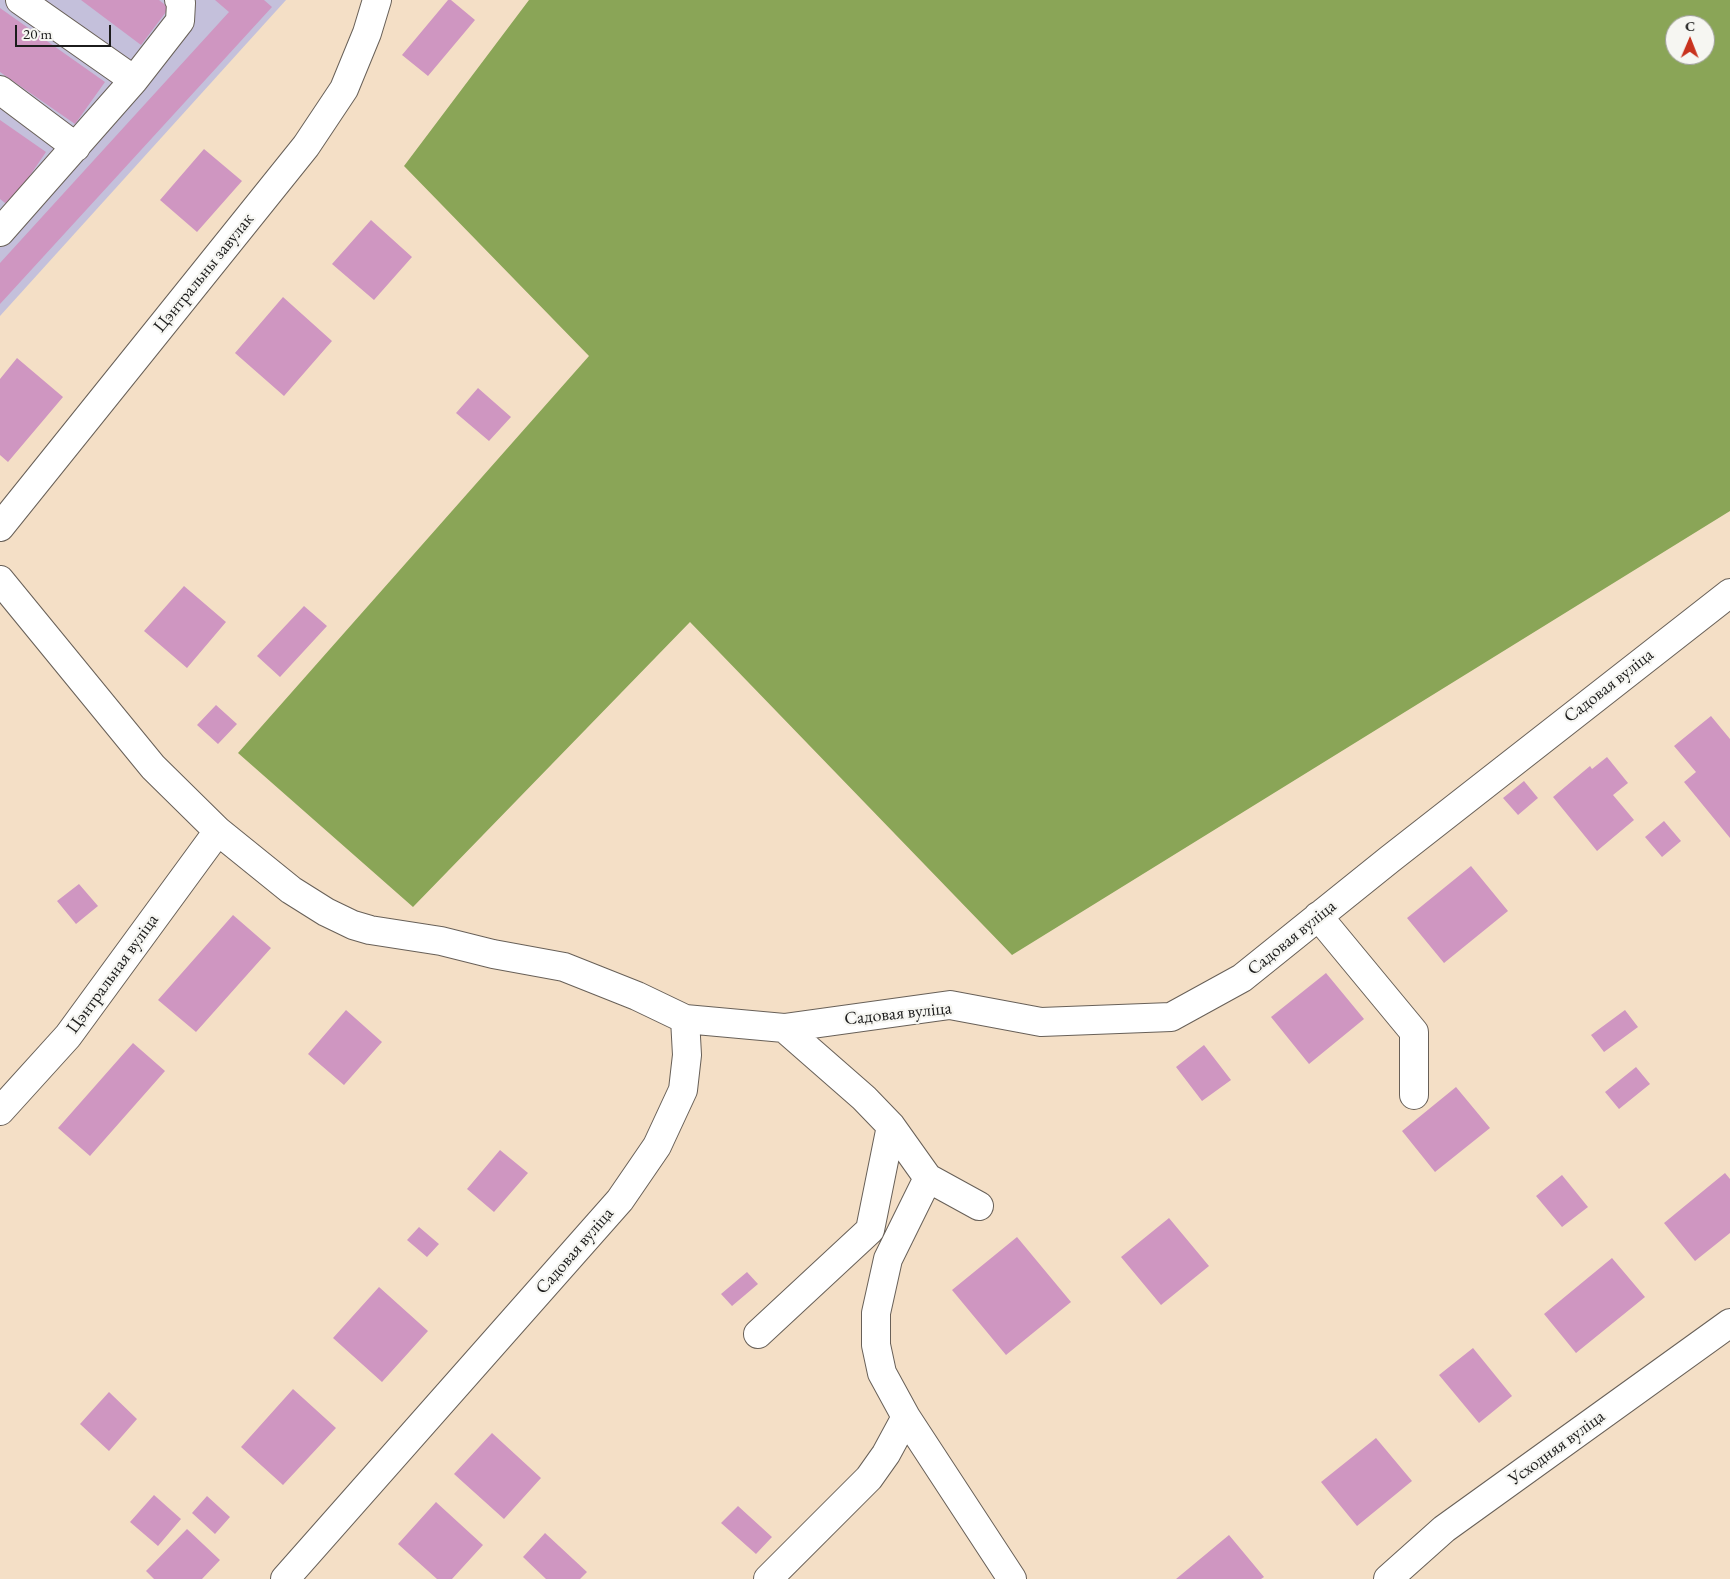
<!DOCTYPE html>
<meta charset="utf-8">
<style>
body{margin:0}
#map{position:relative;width:1730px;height:1579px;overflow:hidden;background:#f4dfc6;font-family:"EB Garamond",serif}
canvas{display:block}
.north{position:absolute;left:1665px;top:15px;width:50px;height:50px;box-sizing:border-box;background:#f6f6f2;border:1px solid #9f9f9c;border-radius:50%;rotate:1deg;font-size:14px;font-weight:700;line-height:20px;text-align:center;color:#1c1c1c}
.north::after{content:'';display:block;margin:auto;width:18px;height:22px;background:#c8321e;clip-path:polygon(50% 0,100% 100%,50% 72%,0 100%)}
.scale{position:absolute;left:15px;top:25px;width:96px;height:22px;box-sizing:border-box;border:2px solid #1c1c1c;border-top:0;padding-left:6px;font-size:15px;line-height:18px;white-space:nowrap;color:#1c1c1c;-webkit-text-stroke:4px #f6f6f2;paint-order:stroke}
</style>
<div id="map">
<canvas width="1730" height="1579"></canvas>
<div class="north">С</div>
<div class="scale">20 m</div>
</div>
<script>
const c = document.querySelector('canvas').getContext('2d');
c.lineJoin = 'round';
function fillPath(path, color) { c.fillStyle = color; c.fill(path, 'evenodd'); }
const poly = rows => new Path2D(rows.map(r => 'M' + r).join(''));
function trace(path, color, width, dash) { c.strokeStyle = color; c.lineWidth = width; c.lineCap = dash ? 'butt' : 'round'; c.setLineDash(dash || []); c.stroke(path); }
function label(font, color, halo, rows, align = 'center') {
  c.font = font + ' "EB Garamond",serif'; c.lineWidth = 4.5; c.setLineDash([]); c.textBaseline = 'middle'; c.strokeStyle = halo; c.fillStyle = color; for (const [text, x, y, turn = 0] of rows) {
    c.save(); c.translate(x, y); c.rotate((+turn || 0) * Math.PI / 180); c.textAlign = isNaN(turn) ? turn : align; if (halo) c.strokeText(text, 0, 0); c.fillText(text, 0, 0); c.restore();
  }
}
fillPath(poly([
 [0,0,286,0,0,316]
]), '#c4c0db');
fillPath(poly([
 [529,0,1730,0,1730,511,1012,955,690,622,413,907,238,753,589,356,404,166],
 [1675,25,1705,25,1705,55,1675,55]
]), '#8aa557');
fillPath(poly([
 [81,0,159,0,169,8,141,45],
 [215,0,264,0,272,7,0,304,0,263,229,12],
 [448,0,451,0,475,20,428,76,402,55],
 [0,8,105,82,75,124,0,72],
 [0,120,46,152,9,206,0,199],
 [204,149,242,181,197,232,160,200],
 [371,220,412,257,374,300,332,264],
 [283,297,332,341,284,396,235,353],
 [17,358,63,397,8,462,0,455,0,379],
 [478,388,511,417,489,441,456,413],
 [184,586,226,622,187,668,144,631],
 [304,606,327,626,280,677,257,656],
 [216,705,237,724,218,744,197,725],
 [1711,716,1730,739,1730,838,1684,782,1696,772,1674,746],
 [1607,757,1628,783,1613,795,1634,820,1597,851,1553,797,1590,766,1592,769],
 [1524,781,1538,798,1518,815,1503,798],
 [1664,821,1681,841,1662,857,1645,837],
 [1471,866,1508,911,1444,963,1407,918],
 [79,884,98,906,76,924,57,901],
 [233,915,271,948,196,1032,158,1000],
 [1326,973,1364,1019,1309,1064,1271,1017],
 [346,1010,382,1042,344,1085,308,1054],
 [1625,1010,1638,1027,1604,1052,1591,1035],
 [133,1043,165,1071,90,1156,58,1128],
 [1204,1045,1231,1080,1202,1101,1176,1067],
 [1636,1067,1650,1084,1619,1109,1605,1092],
 [1456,1087,1490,1128,1435,1172,1402,1131],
 [500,1150,528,1173,494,1212,467,1189],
 [1725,1173,1730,1179,1730,1233,1695,1261,1664,1223],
 [1562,1175,1588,1207,1562,1227,1536,1196],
 [1169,1218,1209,1266,1161,1305,1121,1257],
 [419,1227,439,1244,427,1257,407,1240],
 [1017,1237,1071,1302,1006,1355,952,1290],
 [1612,1258,1645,1297,1576,1353,1544,1314],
 [747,1272,758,1284,732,1306,721,1294],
 [379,1287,428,1331,382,1382,333,1338],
 [1473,1348,1512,1396,1479,1423,1439,1375],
 [293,1389,336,1428,283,1485,241,1447],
 [109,1392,137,1419,109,1451,80,1424],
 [492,1433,541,1478,504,1519,454,1474],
 [1376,1438,1412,1481,1357,1526,1321,1482],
 [154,1495,181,1519,158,1546,130,1522],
 [207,1496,230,1517,215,1534,192,1513],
 [436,1502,483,1545,452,1579,437,1579,398,1544],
 [738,1506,772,1537,756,1554,721,1523],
 [187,1529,220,1560,202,1579,154,1579,146,1571],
 [545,1533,587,1572,580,1579,546,1579,523,1557],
 [1229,1535,1264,1577,1261,1579,1176,1579]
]), '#cf96c1');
const minor = poly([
 [20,0,134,80],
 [0,90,76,147],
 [0,232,134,80,180,21,181,3,179,0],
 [0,527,306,146,344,89,367,33,377,0],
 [0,580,153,767,218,831,291,890,326,912,353,925,370,930,441,941,493,954,564,967,637,996,685,1019],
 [1318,916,1414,1032,1414,1095],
 [784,1028,864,1098,891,1126,928,1178,888,1259,876,1313,876,1345,882,1373,906,1417,1012,1579],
 [0,1111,68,1036,218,831],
 [928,1178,979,1206],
 [758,1334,870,1230,891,1126],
 [285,1579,620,1200,657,1146,683,1090,687,1055,685,1019,784,1028,950,1005,1041,1022,1171,1017,1242,978,1390,859,1730,593],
 [768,1579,869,1478,886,1454,906,1417],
 [1388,1579,1444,1529,1730,1323]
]);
trace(minor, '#686058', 30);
trace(minor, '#fff', 28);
label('18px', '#1c1c1c', '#f6f6f2', [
 ["Цэнтральны завулак",204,273,-51],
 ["Садовая вуліца",1609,686,-38],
 ["Садовая вуліца",1292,938,-39],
 ["Цэнтральная вуліца",113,974,-54],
 ["Садовая вуліца",898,1014,-6],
 ["Садовая вуліца",575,1251,-49],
 ["Усходняя вуліца",1557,1448,-36]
]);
</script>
